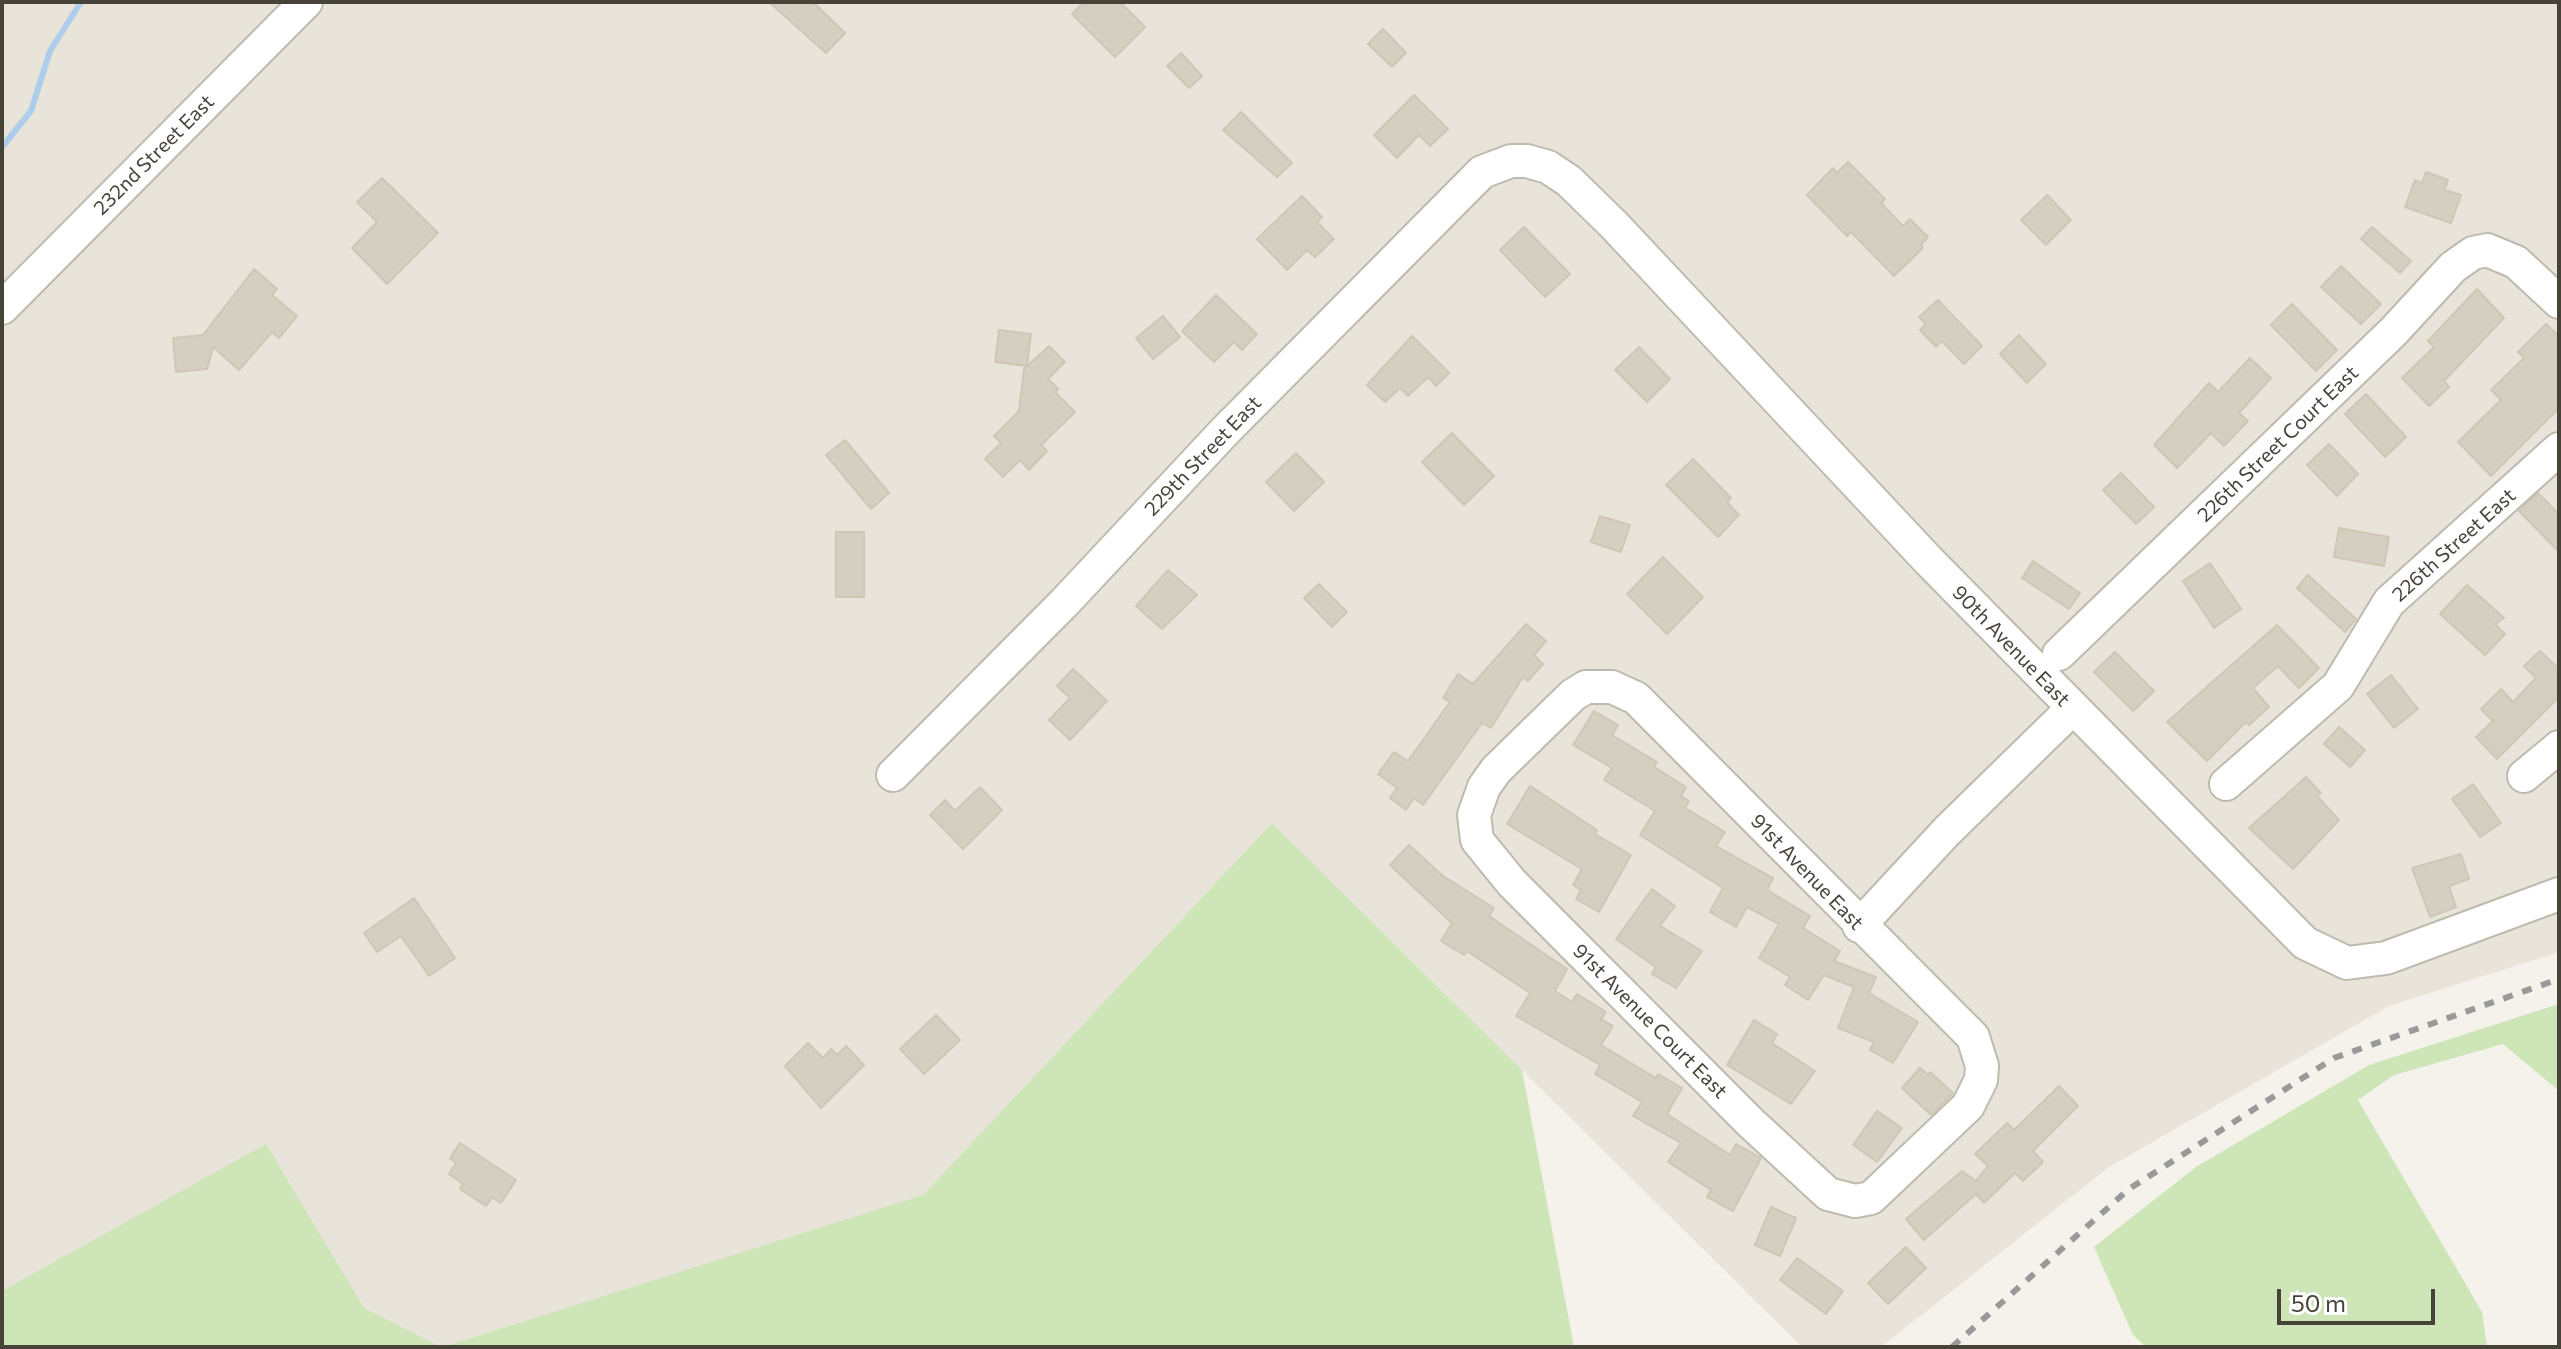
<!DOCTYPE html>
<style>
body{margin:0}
#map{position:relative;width:2561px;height:1349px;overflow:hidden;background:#f4f2eb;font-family:Commissioner,sans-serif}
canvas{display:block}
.frame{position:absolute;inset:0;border:4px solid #484339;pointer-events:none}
.scale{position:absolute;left:2277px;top:1289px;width:158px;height:36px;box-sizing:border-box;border:4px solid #484339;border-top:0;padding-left:10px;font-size:24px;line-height:28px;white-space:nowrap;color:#484339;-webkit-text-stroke:6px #fff;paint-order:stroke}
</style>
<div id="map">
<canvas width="2561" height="1349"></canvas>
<div class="frame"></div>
<div class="scale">50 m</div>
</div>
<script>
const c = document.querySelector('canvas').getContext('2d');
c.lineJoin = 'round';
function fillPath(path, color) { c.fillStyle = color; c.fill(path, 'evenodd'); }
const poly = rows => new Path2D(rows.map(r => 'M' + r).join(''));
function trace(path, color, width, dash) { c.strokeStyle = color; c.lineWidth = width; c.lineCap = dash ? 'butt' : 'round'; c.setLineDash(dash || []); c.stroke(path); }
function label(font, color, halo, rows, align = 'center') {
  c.font = font + ' Commissioner,sans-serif'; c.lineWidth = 8; c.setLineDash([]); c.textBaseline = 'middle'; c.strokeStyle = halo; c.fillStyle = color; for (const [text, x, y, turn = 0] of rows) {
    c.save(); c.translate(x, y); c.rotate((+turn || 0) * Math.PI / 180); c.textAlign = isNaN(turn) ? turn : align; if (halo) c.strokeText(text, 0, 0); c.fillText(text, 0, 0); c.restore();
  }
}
fillPath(poly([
 [2,2,2559,2,2559,952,2389,1006,2109,1167,1881,1347,1802,1347,1272,823,781,1347,2,1347]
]), '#e8e4da');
fillPath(poly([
 [1272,823,1522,1070,1574,1347,443,1347,923,1195],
 [2559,1004,2559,1091,2503,1044,2394,1075,2358,1100,2482,1312,2487,1347,2146,1347,2133,1335,2094,1247,2196,1167,2369,1065],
 [266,1144,364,1308,441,1347,2,1347,2,1291]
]), '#cde5b7');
trace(poly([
 [2,147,31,111,50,51,81,2]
]), '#adcdeb', 6);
const building = poly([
 [769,2,813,2,845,33,826,53,769,2],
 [1084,2,1120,2,1145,27,1115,57,1072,14,1084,2],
 [1383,29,1406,53,1392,67,1368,44,1383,29],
 [1181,53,1202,76,1189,88,1167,66,1181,53],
 [1414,95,1448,129,1430,146,1419,135,1397,158,1374,135,1414,95],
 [1241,112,1292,163,1277,177,1223,130,1241,112],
 [1848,162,1885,199,1881,203,1903,226,1910,219,1928,237,1921,245,1923,248,1894,276,1851,232,1847,236,1807,195,1833,168,1837,173,1848,162],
 [2426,172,2448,180,2445,190,2461,195,2451,223,2405,207,2415,180,2422,183,2426,172],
 [382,178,438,233,387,284,352,248,377,222,357,202,382,178],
 [2047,195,2071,220,2046,245,2021,220,2047,195],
 [1302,196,1322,217,1317,222,1334,239,1315,257,1307,250,1287,270,1257,239,1302,196],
 [1524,227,1570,274,1545,297,1500,250,1524,227],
 [2372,227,2411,261,2400,273,2361,239,2372,227],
 [2341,266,2381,304,2361,324,2321,287,2341,266],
 [254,269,277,289,272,295,297,316,279,338,272,332,239,370,213,347,207,369,176,372,173,338,203,335,254,269],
 [2477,289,2504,318,2444,381,2449,387,2429,406,2402,378,2434,347,2428,341,2477,289],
 [1216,295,1257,334,1242,350,1234,342,1214,362,1182,331,1216,295],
 [1938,300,1982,346,1964,364,1942,341,1936,347,1920,330,1926,324,1919,317,1938,300],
 [2292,304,2337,350,2316,371,2271,325,2292,304],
 [1163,316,1180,337,1153,359,1136,338,1163,316],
 [2546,324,2559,336,2559,408,2491,476,2458,442,2501,400,2491,390,2524,358,2518,352,2546,324],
 [999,330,1031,334,1027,366,995,362,999,330],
 [2019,335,2046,364,2027,383,2000,354,2019,335],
 [1412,336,1449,373,1436,386,1428,377,1408,396,1400,388,1385,402,1367,385,1412,336],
 [1049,346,1065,362,1048,379,1058,389,1055,392,1075,412,1041,445,1047,451,1029,470,1020,460,1003,477,985,459,1001,443,994,436,1019,411,1024,369,1049,346],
 [1639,347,1670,379,1647,402,1615,370,1639,347],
 [2250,358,2271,378,2239,413,2248,421,2224,446,2211,433,2177,468,2154,445,2209,383,2218,392,2250,358],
 [2366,394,2406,437,2385,457,2345,414,2366,394],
 [1452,433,1494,476,1464,505,1422,462,1452,433],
 [845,440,889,493,871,509,826,455,845,440],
 [2329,444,2358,474,2337,496,2307,465,2329,444],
 [1296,453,1324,482,1294,511,1266,482,1296,453],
 [1693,459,1731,498,1727,502,1739,515,1718,537,1666,485,1693,459],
 [2121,473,2154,507,2136,524,2103,490,2121,473],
 [2538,493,2559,514,2559,552,2519,511,2538,493],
 [1600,516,1630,525,1621,552,1591,542,1600,516],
 [2339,528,2389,537,2384,566,2334,557,2339,528],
 [836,532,864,532,864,597,836,597,836,532],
 [1663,557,1703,597,1667,634,1627,594,1663,557],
 [2033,561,2080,593,2069,609,2022,578,2033,561],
 [2210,563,2241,609,2214,628,2183,581,2210,563],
 [1168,570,1197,595,1162,629,1136,606,1168,570],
 [2308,575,2356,619,2345,632,2297,588,2308,575],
 [1319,584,1347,612,1332,627,1304,598,1319,584],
 [2467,585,2504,618,2495,624,2505,634,2485,655,2440,614,2467,585],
 [1526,624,1546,641,1534,655,1543,664,1528,681,1523,677,1491,728,1482,723,1423,805,1414,798,1406,810,1390,798,1397,788,1378,774,1394,752,1408,761,1450,702,1443,698,1458,674,1473,684,1526,624],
 [2277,625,2319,668,2299,688,2278,666,2253,688,2269,707,2249,725,2246,722,2207,761,2167,722,2277,625],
 [2540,651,2559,669,2559,697,2497,759,2476,737,2493,721,2481,709,2501,689,2513,702,2536,678,2524,666,2540,651],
 [2115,652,2154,691,2133,711,2094,672,2115,652],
 [1073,669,1107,701,1070,740,1049,720,1070,698,1057,686,1073,669],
 [2391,675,2418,709,2394,728,2367,694,2391,675],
 [1594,711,1618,725,1612,735,1657,762,1654,767,1686,787,1681,796,1689,801,1685,808,1725,832,1716,846,1773,878,1767,890,1810,916,1803,928,1840,951,1834,961,1876,977,1869,993,1918,1022,1893,1063,1870,1050,1874,1042,1838,1028,1854,987,1824,975,1808,1000,1785,985,1790,977,1759,958,1779,924,1747,907,1736,927,1710,912,1723,888,1640,835,1655,811,1604,780,1612,768,1573,745,1594,711],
 [2339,727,2365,750,2350,767,2324,744,2339,727],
 [2306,777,2321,793,2317,796,2339,820,2293,869,2249,828,2306,777],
 [2473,784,2501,823,2480,837,2452,799,2473,784],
 [1530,786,1597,830,1595,834,1631,855,1599,912,1576,899,1581,890,1573,885,1582,869,1507,824,1530,786],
 [980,787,1002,810,963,849,930,815,945,800,955,811,980,787],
 [1409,845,1443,876,1494,908,1489,916,1567,969,1555,991,1572,1002,1577,994,1606,1012,1601,1019,1613,1026,1601,1045,1656,1078,1658,1074,1682,1088,1667,1114,1730,1155,1736,1144,1761,1158,1733,1211,1707,1197,1711,1190,1668,1162,1681,1143,1633,1116,1642,1102,1595,1074,1600,1065,1516,1016,1530,993,1467,951,1464,955,1441,941,1452,923,1390,865,1409,845],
 [2461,854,2469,879,2449,886,2456,907,2430,917,2412,868,2461,854],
 [1652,889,1675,906,1660,926,1702,951,1676,988,1652,974,1656,967,1616,939,1652,889],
 [414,898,455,958,429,976,401,936,377,952,364,933,414,898],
 [936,1015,960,1040,924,1074,900,1049,936,1015],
 [1754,1020,1777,1034,1772,1043,1815,1071,1791,1104,1727,1065,1754,1020],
 [808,1043,823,1058,831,1049,837,1055,846,1046,864,1065,821,1108,785,1066,808,1043],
 [1920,1068,1928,1075,1930,1072,1953,1093,1931,1115,1902,1088,1920,1068],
 [2059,1086,2078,1106,2033,1151,2043,1162,2023,1181,2015,1173,1984,1203,1976,1194,1924,1240,1906,1219,1962,1171,1976,1181,1988,1166,1975,1154,2007,1123,2014,1130,2059,1086],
 [1877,1111,1902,1128,1877,1162,1853,1145,1877,1111],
 [460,1143,516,1180,501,1203,492,1197,486,1206,460,1189,463,1184,449,1174,456,1163,450,1158,460,1143],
 [1771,1207,1796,1218,1780,1256,1755,1245,1771,1207],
 [1906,1247,1926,1268,1888,1304,1868,1283,1906,1247],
 [1797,1258,1843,1291,1826,1314,1780,1280,1797,1258]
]);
fillPath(building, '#d5cfc1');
trace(building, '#cfc7b5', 2);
const minor = poly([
 [2,308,306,2],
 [2059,654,2393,332,2453,267,2473,253,2487,250,2516,262,2559,302],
 [1586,687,1612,687,1636,698,1973,1037,1982,1066,1981,1080,1968,1106,1871,1198,1855,1201,1828,1194,1750,1122,1512,883,1477,840,1474,815,1484,787,1496,770,1573,695,1586,687],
 [893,775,1065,602,1226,430,1482,172,1511,161,1527,161,1548,167,1569,181,1614,225,1929,561,2305,943,2347,963,2386,958,2559,894],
 [2524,776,2559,747],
 [2226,784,2338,686,2389,602,2559,449],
 [1859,926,1947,831,2072,709]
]);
trace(minor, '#bfbaae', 36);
trace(minor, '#fff', 32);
trace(poly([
 [1952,1347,2129,1189,2334,1058,2559,979]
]), '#999', 6, [10, 10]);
label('20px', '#484339', '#fff', [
 ["232nd Street East",154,155,-45],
 ["226th Street Court East",2278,444,-44],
 ["229th Street East",1203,456,-46],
 ["226th Street East",2454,545,-42],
 ["90th Avenue East",2011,646,46],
 ["91st Avenue East",1807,872,46],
 ["91st Avenue Court East",1650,1021,45]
]);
</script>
